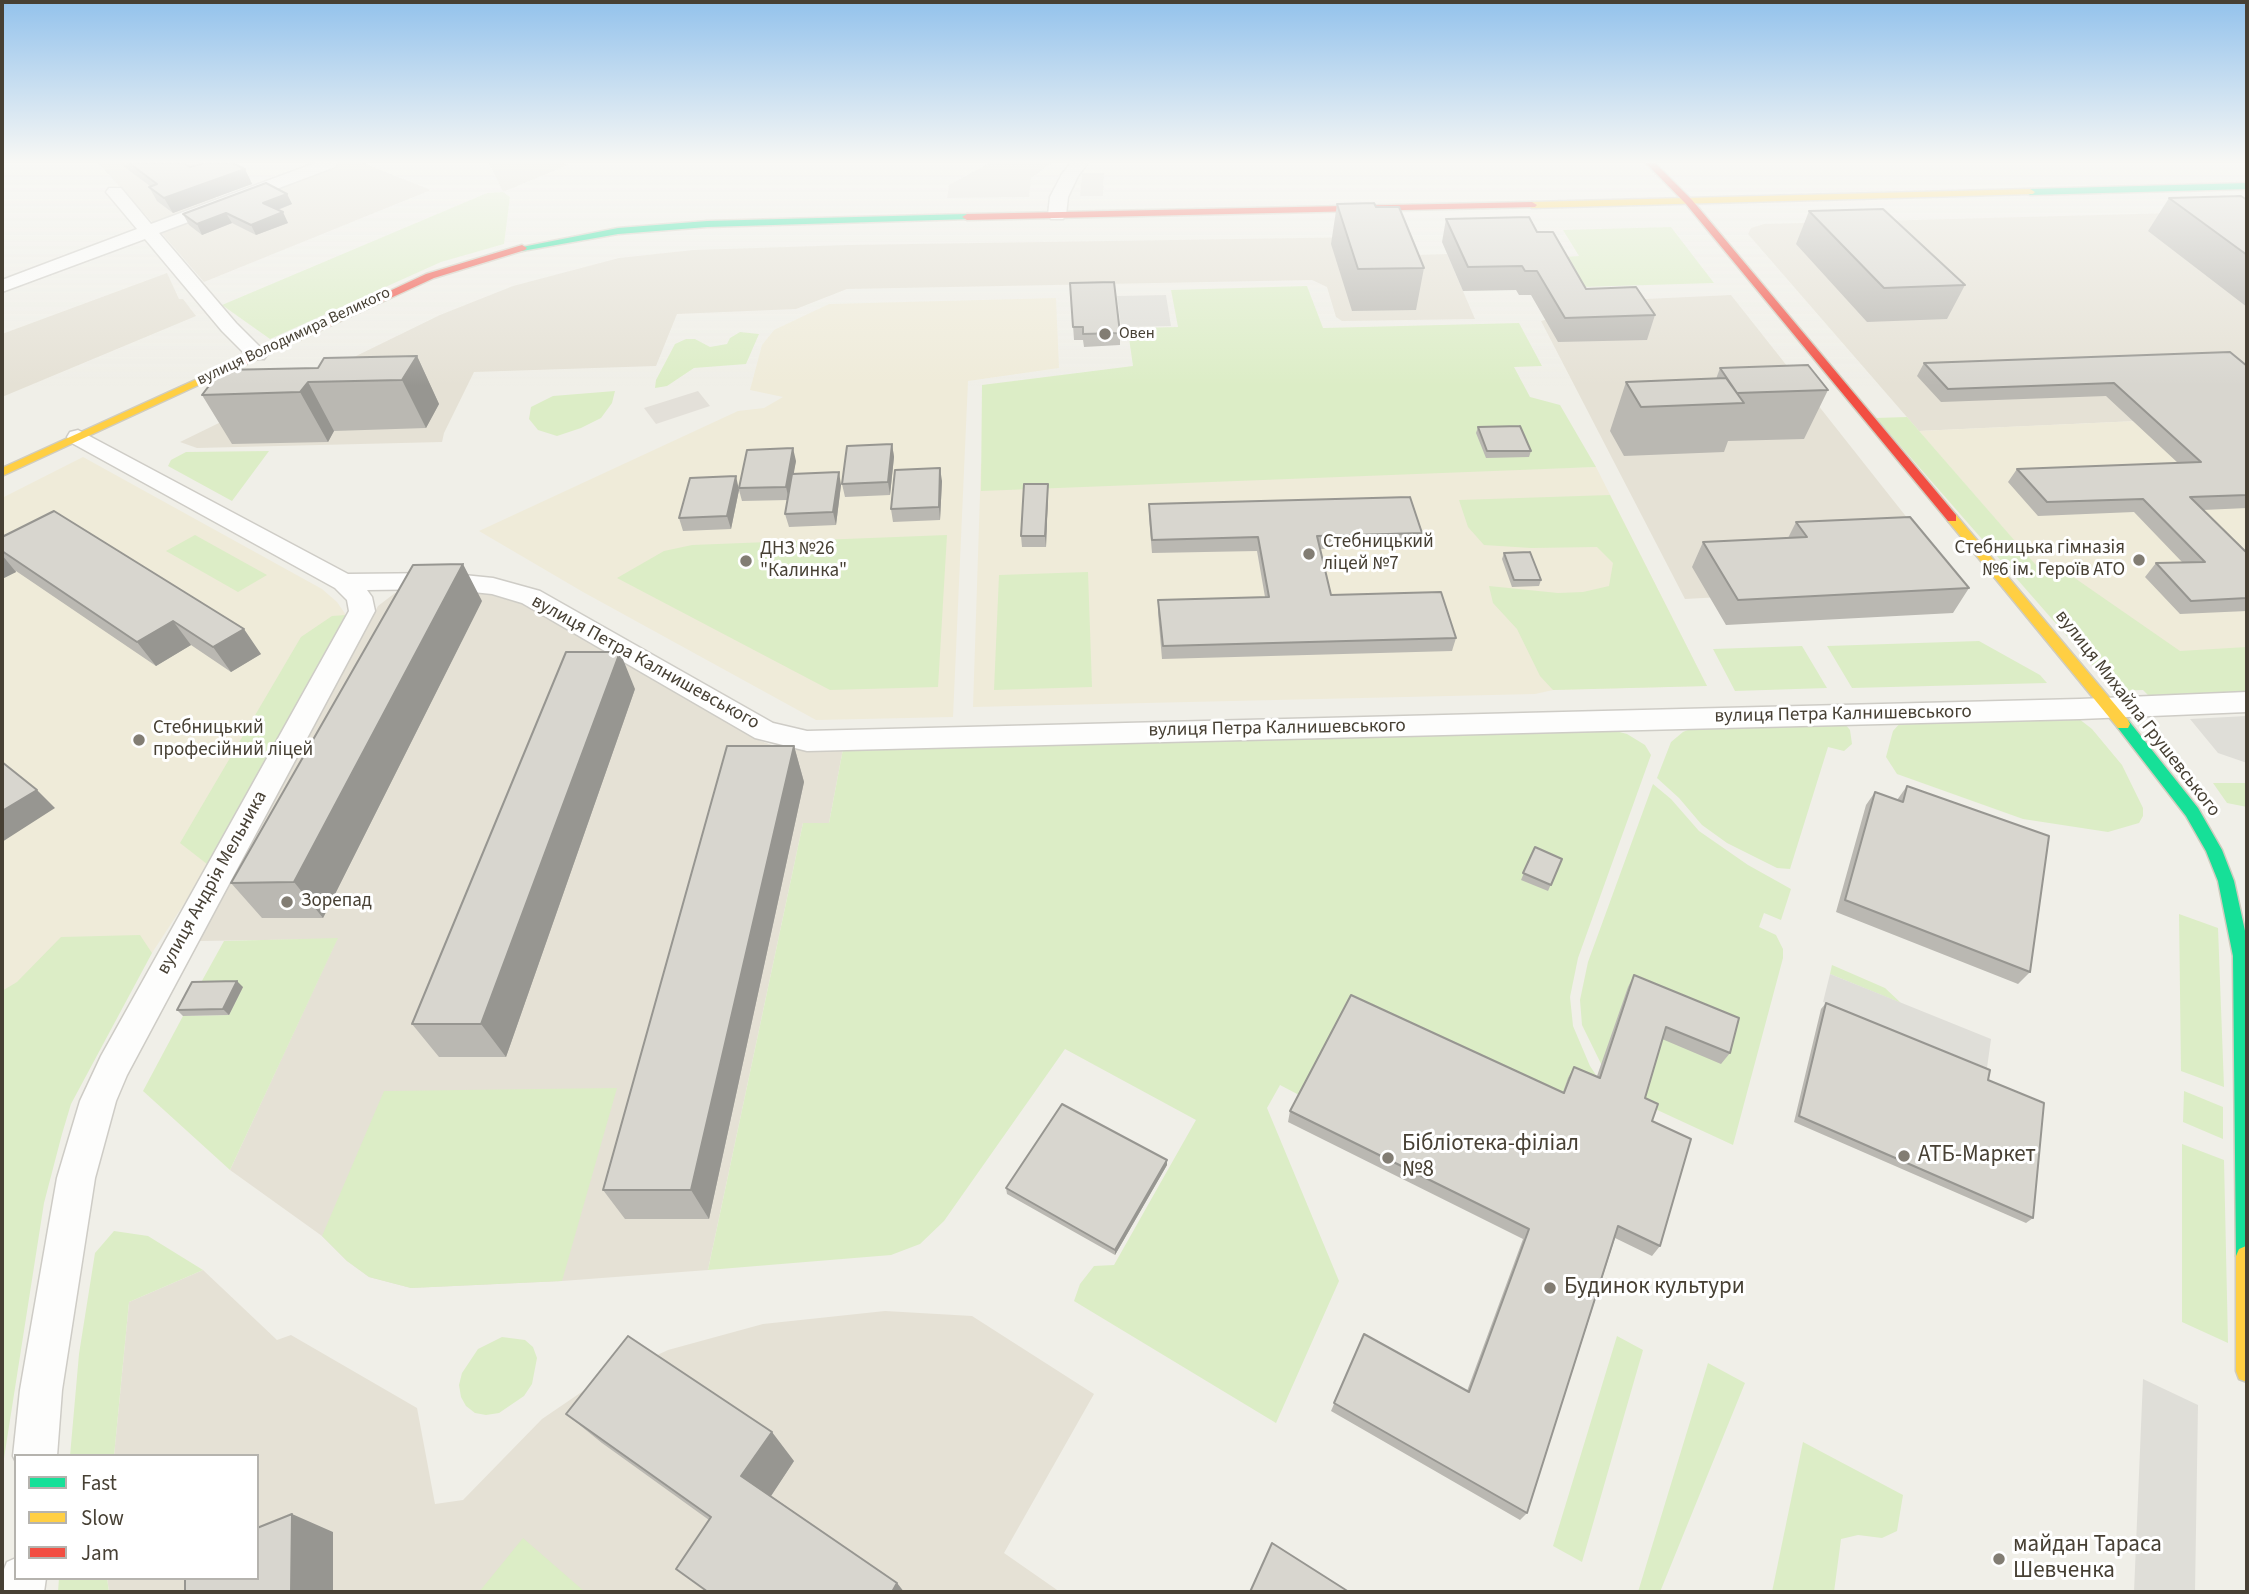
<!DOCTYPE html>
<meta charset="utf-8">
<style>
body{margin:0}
#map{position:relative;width:2249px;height:1594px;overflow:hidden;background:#f0efe8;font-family:"Source Sans 3",sans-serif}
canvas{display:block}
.frame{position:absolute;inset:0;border:4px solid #474034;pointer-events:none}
.legend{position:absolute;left:14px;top:1454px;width:245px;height:126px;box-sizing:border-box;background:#fff;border:2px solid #b5b3ae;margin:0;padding:9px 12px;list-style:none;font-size:21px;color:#474034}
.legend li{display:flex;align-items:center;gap:14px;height:35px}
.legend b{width:35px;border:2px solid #b5b3ae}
</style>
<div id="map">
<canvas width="2249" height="1594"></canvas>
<div class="frame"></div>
<ul class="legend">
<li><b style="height:9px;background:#16e098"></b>Fast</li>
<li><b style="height:9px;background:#ffcf43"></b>Slow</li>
<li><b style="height:9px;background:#f24e42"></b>Jam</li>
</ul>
</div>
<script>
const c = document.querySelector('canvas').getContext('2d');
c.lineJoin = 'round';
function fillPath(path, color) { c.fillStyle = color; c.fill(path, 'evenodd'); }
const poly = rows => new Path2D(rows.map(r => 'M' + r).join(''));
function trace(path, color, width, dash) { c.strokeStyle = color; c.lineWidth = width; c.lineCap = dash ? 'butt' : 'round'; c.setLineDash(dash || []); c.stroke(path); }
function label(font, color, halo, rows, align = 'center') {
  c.font = font + ' "Source Sans 3",sans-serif'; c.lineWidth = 6; c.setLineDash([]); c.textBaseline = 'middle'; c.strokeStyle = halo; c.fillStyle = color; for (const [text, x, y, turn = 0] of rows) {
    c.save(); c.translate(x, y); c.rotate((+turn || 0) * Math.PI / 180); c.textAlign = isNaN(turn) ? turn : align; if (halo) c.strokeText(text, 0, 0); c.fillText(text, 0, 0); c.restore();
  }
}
fillPath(poly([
 [98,163,217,163,177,176,218,199,153,223],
 [339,163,363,163,431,190,204,282,158,229],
 [489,163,560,163,568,165,503,192],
 [2247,211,2247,416,1919,431,1748,234,1751,228,1764,224],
 [1366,237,1416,255,1447,254,1475,319,1342,321,1336,317,1327,287,1312,280,847,289,796,309,677,314,656,366,474,372,444,433,442,442,197,448,180,442,440,315,513,286,619,258,693,250,848,245],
 [167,273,179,299,183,299,196,316,2,397,2,334],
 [1731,295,1908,519,1814,592,1685,599,1541,321,1623,300],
 [435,587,484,593,522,604,756,739,774,746,799,749,843,749,829,823,803,823,708,1270,562,1281,411,1288,369,1277,347,1261,322,1236,230,1170,337,939,198,941,378,606,395,593,413,588],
 [203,1270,277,1340,291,1335,417,1408,435,1504,463,1500,542,1419,589,1387,668,1350,763,1324,885,1311,972,1316,1094,1394,1004,1553,1060,1592,109,1592,107,1578,257,1578,257,1456,114,1456,129,1302]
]), '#e5e1d5');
fillPath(poly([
 [989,163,1052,163,1031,178,1029,197,947,198,949,185],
 [1082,173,1104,173,1103,196,1080,196],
 [698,391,710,406,656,424,644,408]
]), '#e3e0d9');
fillPath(poly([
 [1056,298,1059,368,968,381,953,717,816,720,583,592,479,531,738,411,764,408,783,397,750,390,762,345,774,330,829,304],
 [2247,416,2247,691,2149,696,1919,431],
 [83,457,322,589,337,602,346,615,195,887,152,953,2,1051,2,498],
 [981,464,1456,471,1596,467,1707,686,1553,690,1535,694,973,707]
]), '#efebd9');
fillPath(poly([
 [503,192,510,197,504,244,441,262,270,339,222,305,487,193],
 [1671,227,1714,283,1582,287,1564,257,1579,256,1563,230],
 [1307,286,1323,328,1519,323,1542,366,1514,367,1530,397,1560,405,1596,467,981,491,982,385,1133,366,1129,338,1139,337,1138,328,1178,327,1171,290],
 [740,332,759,334,746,364,694,368,667,386,655,388,656,380,675,344,686,339,695,339,710,347,727,344,730,338],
 [615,391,612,403,601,418,581,428,557,436,538,430,529,419,531,407,553,396],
 [1907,417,2042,572,2066,572,2180,651,2247,647,2247,691,2149,696,2143,690,2115,691,1876,418],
 [269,451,232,501,168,466,171,460,186,452],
 [1610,495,1707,686,1553,690,1540,676,1517,629,1493,603,1489,586,1558,593,1583,592,1609,586,1613,563,1597,547,1531,548,1484,545,1468,527,1459,500],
 [195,535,267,575,238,592,166,551],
 [947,535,938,687,830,690,617,578,664,551,692,545],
 [1088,572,1092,687,994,690,999,575],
 [346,615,207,864,180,843,301,637,332,616],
 [1979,641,2040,675,2047,683,1852,688,1827,646],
 [1802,646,1827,688,1735,691,1713,649],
 [2074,715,2092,729,2122,765,2143,808,2143,816,2139,823,2108,832,2023,819,1897,774,1886,757,1893,731,1901,722],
 [1845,724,1850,730,1852,744,1844,751,1828,747,1790,869,1777,868,1727,843,1702,825,1679,798,1657,778,1671,742,1683,732,1699,725],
 [1608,729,1627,734,1645,745,1651,755,1578,958,1570,997,1573,1026,1590,1066,1600,1081,1558,1104,1301,1096,1280,1085,1267,1108,1339,1281,1276,1423,1074,1301,1080,1284,1094,1266,1114,1265,1196,1120,1065,1049,944,1221,920,1244,891,1255,708,1270,803,823,829,823,843,749],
 [2213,783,2247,783,2247,807,2227,803],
 [1653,784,1671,799,1699,831,1748,865,1791,889,1781,920,1764,913,1759,927,1776,935,1783,949,1783,958,1733,1145,1653,1108,1609,1080,1582,1025,1580,1000,1588,962],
 [2179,914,2218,928,2224,1087,2181,1071],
 [140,935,152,953,71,1104,62,1134,44,1203,2,1471,2,991,17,982,61,937],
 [338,938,230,1170,143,1091,183,1016,229,1015,242,988,198,988,224,941],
 [1832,965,1885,988,1901,1003,1830,974],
 [617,1088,562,1281,411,1288,369,1277,347,1261,322,1236,384,1091],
 [2184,1091,2223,1107,2223,1139,2183,1122],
 [2182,1144,2224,1160,2228,1343,2182,1322],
 [114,1231,148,1236,203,1270,129,1302,114,1456,70,1456,79,1354,95,1253],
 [1617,1336,1643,1350,1582,1562,1553,1546],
 [502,1337,525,1340,533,1347,537,1358,532,1384,524,1396,499,1413,486,1415,475,1413,466,1406,461,1397,459,1385,462,1373,478,1349],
 [1708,1363,1745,1383,1660,1592,1638,1592],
 [1803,1442,1903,1495,1897,1531,1882,1538,1858,1535,1841,1539,1834,1592,1772,1592],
 [523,1538,585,1592,479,1592],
 [59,1578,107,1578,109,1592,58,1592]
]), '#dcedc6');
fillPath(poly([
 [1166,295,1171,326,1121,327,1117,296],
 [2247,716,2247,763,2218,753,2190,719],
 [1830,974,1991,1039,1987,1068,1823,1002],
 [2143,1379,2198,1405,2195,1592,2134,1592]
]), '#dfded8');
const street = poly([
 [315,163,337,163,335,167,159,233,236,323,264,351,267,355,264,359,250,359,222,331,145,239,2,292,2,280,137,229,106,192,109,188,121,188,151,224,315,163],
 [1071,163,1088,163,1078,176,1068,197,1066,215,1063,219,1051,219,1048,215,1050,197,1062,174,1071,163],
 [78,430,348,574,444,573,493,578,540,591,773,723,807,731,2080,699,2247,692,2247,712,2080,719,807,751,755,738,522,603,492,594,444,589,367,590,372,597,375,611,127,1075,116,1101,95,1178,62,1390,57,1456,16,1456,16,1462,13,1456,20,1390,57,1178,80,1101,101,1056,349,611,347,600,335,588,70,442,67,437,70,432,78,430],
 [16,1558,16,1578,46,1578,44,1592,2,1592,2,1574,7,1562,16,1558]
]);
const fast = poly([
 [2247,183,2247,189,2030,195,2025,192,2030,189,2247,183],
 [967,214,970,215,970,219,707,227,618,234,522,251,517,248,618,228,707,221,967,214],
 [2123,719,2128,720,2198,808,2222,850,2234,881,2247,940,2246,1266,2239,1263,2236,1256,2233,956,2218,881,2206,851,2186,816,2118,728,2116,724,2118,720,2123,719]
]);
const slow = poly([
 [2030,189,2035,192,2033,194,1532,208,1527,205,1532,202,2030,189],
 [239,360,248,362,2,476,2,468,239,360],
 [1952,514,1956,515,2128,720,2130,724,2128,728,2118,728,1948,521,1948,515,1952,514],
 [2246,1246,2247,1246,2247,1382,2239,1379,2236,1371,2236,1256,2239,1249,2246,1246]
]);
const jam = poly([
 [1646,163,1655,163,1692,200,1956,515,1956,521,1948,521,1686,204,1646,163],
 [1532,202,1537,205,1535,207,967,220,962,217,967,214,1532,202],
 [522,245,527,248,525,250,434,278,247,364,238,362,426,274,522,245]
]);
trace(street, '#ceccc6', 3);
trace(fast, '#d0ccbe', 3);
trace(slow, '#d0ccbe', 3);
trace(jam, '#d0ccbe', 3);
fillPath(street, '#fdfdfc');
fillPath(fast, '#16e098');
fillPath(slow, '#ffcf43');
fillPath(jam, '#f24e42');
fillPath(poly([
 [119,163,183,163,190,167,245,169,252,184,173,213,157,201,149,187,150,186],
 [287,194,292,204,278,210,288,223,256,235,232,223,202,235,189,225,183,214],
 [2169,198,2247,200,2247,307,2148,231],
 [1337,204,1376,207,1424,268,1416,310,1352,311,1331,244],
 [1809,211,1965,285,1947,319,1867,322,1796,244],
 [1446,219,1537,232,1586,289,1655,315,1647,340,1558,342,1531,295,1519,295,1516,290,1463,291,1442,242],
 [1071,296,1120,333,1120,345,1084,347,1083,340,1074,340],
 [417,356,439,404,426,428,334,431,328,442,232,444,202,395,318,368],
 [1924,363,2247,366,2247,508,2203,510,2247,553,2247,611,2180,614,2145,577,2156,563,2182,562,2134,512,2038,516,2008,482,2017,469,2178,463,2106,396,1941,402,1917,376],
 [1720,368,1828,390,1804,439,1728,441,1724,452,1624,456,1610,431,1626,382,1716,379],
 [1478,427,1531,451,1529,457,1486,458,1476,433],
 [892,444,894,457,890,495,845,497,842,484],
 [796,461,793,474,841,485,836,525,789,527,785,514,788,500,742,501,739,490,731,529,683,531,679,518],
 [942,481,940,520,893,522,891,509],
 [1048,495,1046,547,1022,547,1021,536],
 [1149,504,1422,533,1419,546,1320,549,1331,595,1456,638,1452,651,1162,659,1158,613,1158,600,1265,597,1257,551,1152,553,1149,517],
 [1796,522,1969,588,1953,613,1726,625,1692,567,1703,542,1788,538],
 [2,537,261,654,231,672,191,645,156,666,16,571,16,572,2,579],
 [1504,553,1541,580,1539,586,1512,587,1502,559],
 [482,601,323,918,262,918,231,883],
 [635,689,506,1057,439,1057,412,1024],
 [794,746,804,782,709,1219,625,1219,603,1190],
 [1907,786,2030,972,2018,984,1836,912,1866,805,1875,792,1897,800],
 [1535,847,1562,859,1548,891,1521,880],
 [1634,975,1730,1053,1721,1064,1662,1039,1645,1098,1652,1121,1660,1246,1652,1256,1615,1238,1527,1513,1520,1520,1331,1411,1364,1334,1467,1391,1523,1239,1288,1122,1290,1111,1563,1092,1568,1078,1574,1067,1597,1076,1628,987],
 [243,987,229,1015,183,1016,177,1010],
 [1826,1003,2033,1218,2026,1223,1794,1122,1821,1009],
 [1167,1160,1167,1165,1115,1255,1007,1194,1006,1188],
 [566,1414,794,1461,771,1496,897,1583,904,1592,708,1592,709,1520,602,1443]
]), '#bab8b2');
fillPath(poly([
 [245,169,252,184,173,213,164,198],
 [287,194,292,204,269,213,263,203],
 [283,212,288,223,256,235,251,225],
 [226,213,232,223,202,235,197,224],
 [417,356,439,404,426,428,402,380],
 [308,382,334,431,328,442,300,392],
 [892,444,894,457,890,495,888,482],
 [793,448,796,461,789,500,786,487],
 [940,468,942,481,940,520,939,507],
 [839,472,841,485,836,525,833,512],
 [736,476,739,490,731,529,727,516],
 [1048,484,1048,495,1046,547,1045,536],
 [2,555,16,572,2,579],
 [463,564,482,601,323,918,294,882],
 [173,621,191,645,156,666,137,642],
 [244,629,261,654,231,672,213,647],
 [620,652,635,689,506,1057,481,1024],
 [794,746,804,782,709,1219,691,1190],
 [37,790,55,808,2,842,2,811],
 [237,981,243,987,229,1015,223,1009],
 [1167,1160,1167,1165,1115,1255,1115,1250],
 [772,1432,794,1461,767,1502,741,1476],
 [292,1514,333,1532,333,1592,291,1592],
 [897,1583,904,1592,892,1592]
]), '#979691');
const building = poly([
 [129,163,183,163,190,167,204,163,232,163,245,169,164,198,149,187,157,184,129,163],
 [266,183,287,194,263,203,283,212,251,225,226,213,197,224,183,214,266,183],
 [2241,196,2247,200,2247,255,2169,198,2241,196],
 [1374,203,1376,207,1399,207,1424,268,1358,269,1337,204,1374,203],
 [1883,209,1965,285,1884,288,1809,211,1883,209],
 [1529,217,1537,232,1553,232,1586,289,1636,287,1655,315,1565,318,1537,271,1525,271,1522,266,1468,267,1446,219,1529,217],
 [1114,282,1120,333,1083,334,1083,327,1073,327,1070,283,1114,282],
 [2230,352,2247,366,2247,495,2190,497,2247,553,2247,598,2191,601,2156,563,2205,562,2143,499,2047,502,2017,469,2201,462,2114,383,1948,389,1924,363,2230,352],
 [417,356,402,380,308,382,300,392,202,395,221,370,318,368,324,358,417,356],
 [1808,365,1828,390,1737,393,1720,368,1808,365],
 [1726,378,1744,403,1641,407,1626,382,1726,378],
 [1520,426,1531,451,1487,451,1478,427,1520,426],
 [892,444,888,482,842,484,847,446,892,444],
 [793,448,786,487,739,488,747,450,793,448],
 [940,468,939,507,891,509,895,470,940,468],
 [839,472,833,512,785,514,792,474,839,472],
 [736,476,727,516,679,518,690,478,736,476],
 [1024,484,1048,484,1045,536,1021,536,1024,484],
 [1410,497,1422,533,1317,536,1331,595,1441,592,1456,638,1163,646,1158,600,1269,597,1258,537,1152,540,1149,504,1410,497],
 [54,511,244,629,213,647,173,621,137,642,2,551,2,537,54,511],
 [1910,517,1969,588,1738,600,1703,542,1807,537,1796,522,1910,517],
 [1530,552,1541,580,1514,580,1504,553,1530,552],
 [463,564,294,882,231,883,413,565,463,564],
 [566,652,620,652,481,1024,412,1024,566,652],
 [727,746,794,746,691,1190,603,1190,727,746],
 [2,762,37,790,2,811,2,762],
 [1907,786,2049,836,2030,972,1845,900,1875,792,1903,802,1907,786],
 [1535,847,1562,859,1551,885,1523,873,1535,847],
 [1634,975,1739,1018,1730,1053,1666,1027,1645,1098,1658,1104,1652,1121,1691,1139,1660,1246,1618,1226,1527,1513,1334,1403,1364,1334,1469,1392,1529,1229,1290,1111,1351,995,1564,1093,1574,1067,1600,1078,1634,975],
 [237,981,223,1009,177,1010,192,982,237,981],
 [1826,1003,1990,1070,1988,1080,2044,1103,2033,1218,1799,1116,1826,1003],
 [1062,1104,1167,1160,1115,1250,1006,1188,1062,1104],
 [628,1336,772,1432,741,1476,897,1583,892,1592,708,1592,676,1569,711,1517,566,1414,628,1336],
 [292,1514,291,1592,185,1592,185,1578,257,1578,257,1528,292,1514],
 [1272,1543,1349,1592,1250,1592,1272,1543]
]);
fillPath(building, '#d8d6cf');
trace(building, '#979691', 2);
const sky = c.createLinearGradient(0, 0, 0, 386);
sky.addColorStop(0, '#93c2ec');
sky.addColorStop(0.42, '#f8f8f5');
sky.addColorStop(1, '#f8f8f500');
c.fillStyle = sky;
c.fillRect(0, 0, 2249, 386);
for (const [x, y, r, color] of [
 [1105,334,7,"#827d73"],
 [1309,554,7,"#827d73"],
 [2139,560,7,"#827d73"],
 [746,561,7,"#827d73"],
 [139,740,7,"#827d73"],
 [287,902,7,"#827d73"],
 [1904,1156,7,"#827d73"],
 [1388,1158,7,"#827d73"],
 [1550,1288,7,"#827d73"],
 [1999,1559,7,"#827d73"]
]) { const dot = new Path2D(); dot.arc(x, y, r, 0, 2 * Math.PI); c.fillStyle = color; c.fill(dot); trace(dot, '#fff', 2.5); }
label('16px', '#474034', '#fff', [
 ["Овен",1119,334]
], 'left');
label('16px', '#474034', '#fff', [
 ["вулиця Володимира Великого",294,337,-25]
]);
label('19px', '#474034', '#fff', [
 ["Стебницький",1323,543],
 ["ліцей №7",1323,565],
 ["Стебницька гімназія",2125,549,"right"],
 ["№6 ім. Героїв АТО",2125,571,"right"],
 ["ДНЗ №26",760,550],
 ["\"Калинка\"",760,572],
 ["Стебницький",153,729],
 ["професійний ліцей",153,751],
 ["Зорепад",301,902]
], 'left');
label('19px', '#474034', '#fff', [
 ["вулиця Петра Калнишевського",645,663,29],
 ["вулиця Михайла Грушевського",2137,714,52],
 ["вулиця Петра Калнишевського",1843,715,-1],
 ["вулиця Петра Калнишевського",1277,729,-1],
 ["вулиця Андрія Мельника",213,883,-61]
]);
label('23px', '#474034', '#fff', [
 ["Бібліотека-філіал",1402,1145],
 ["№8",1402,1171],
 ["АТБ-Маркет",1918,1156],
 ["Будинок культури",1564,1288],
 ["майдан Тараса",2013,1546],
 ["Шевченка",2013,1572]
], 'left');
</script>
